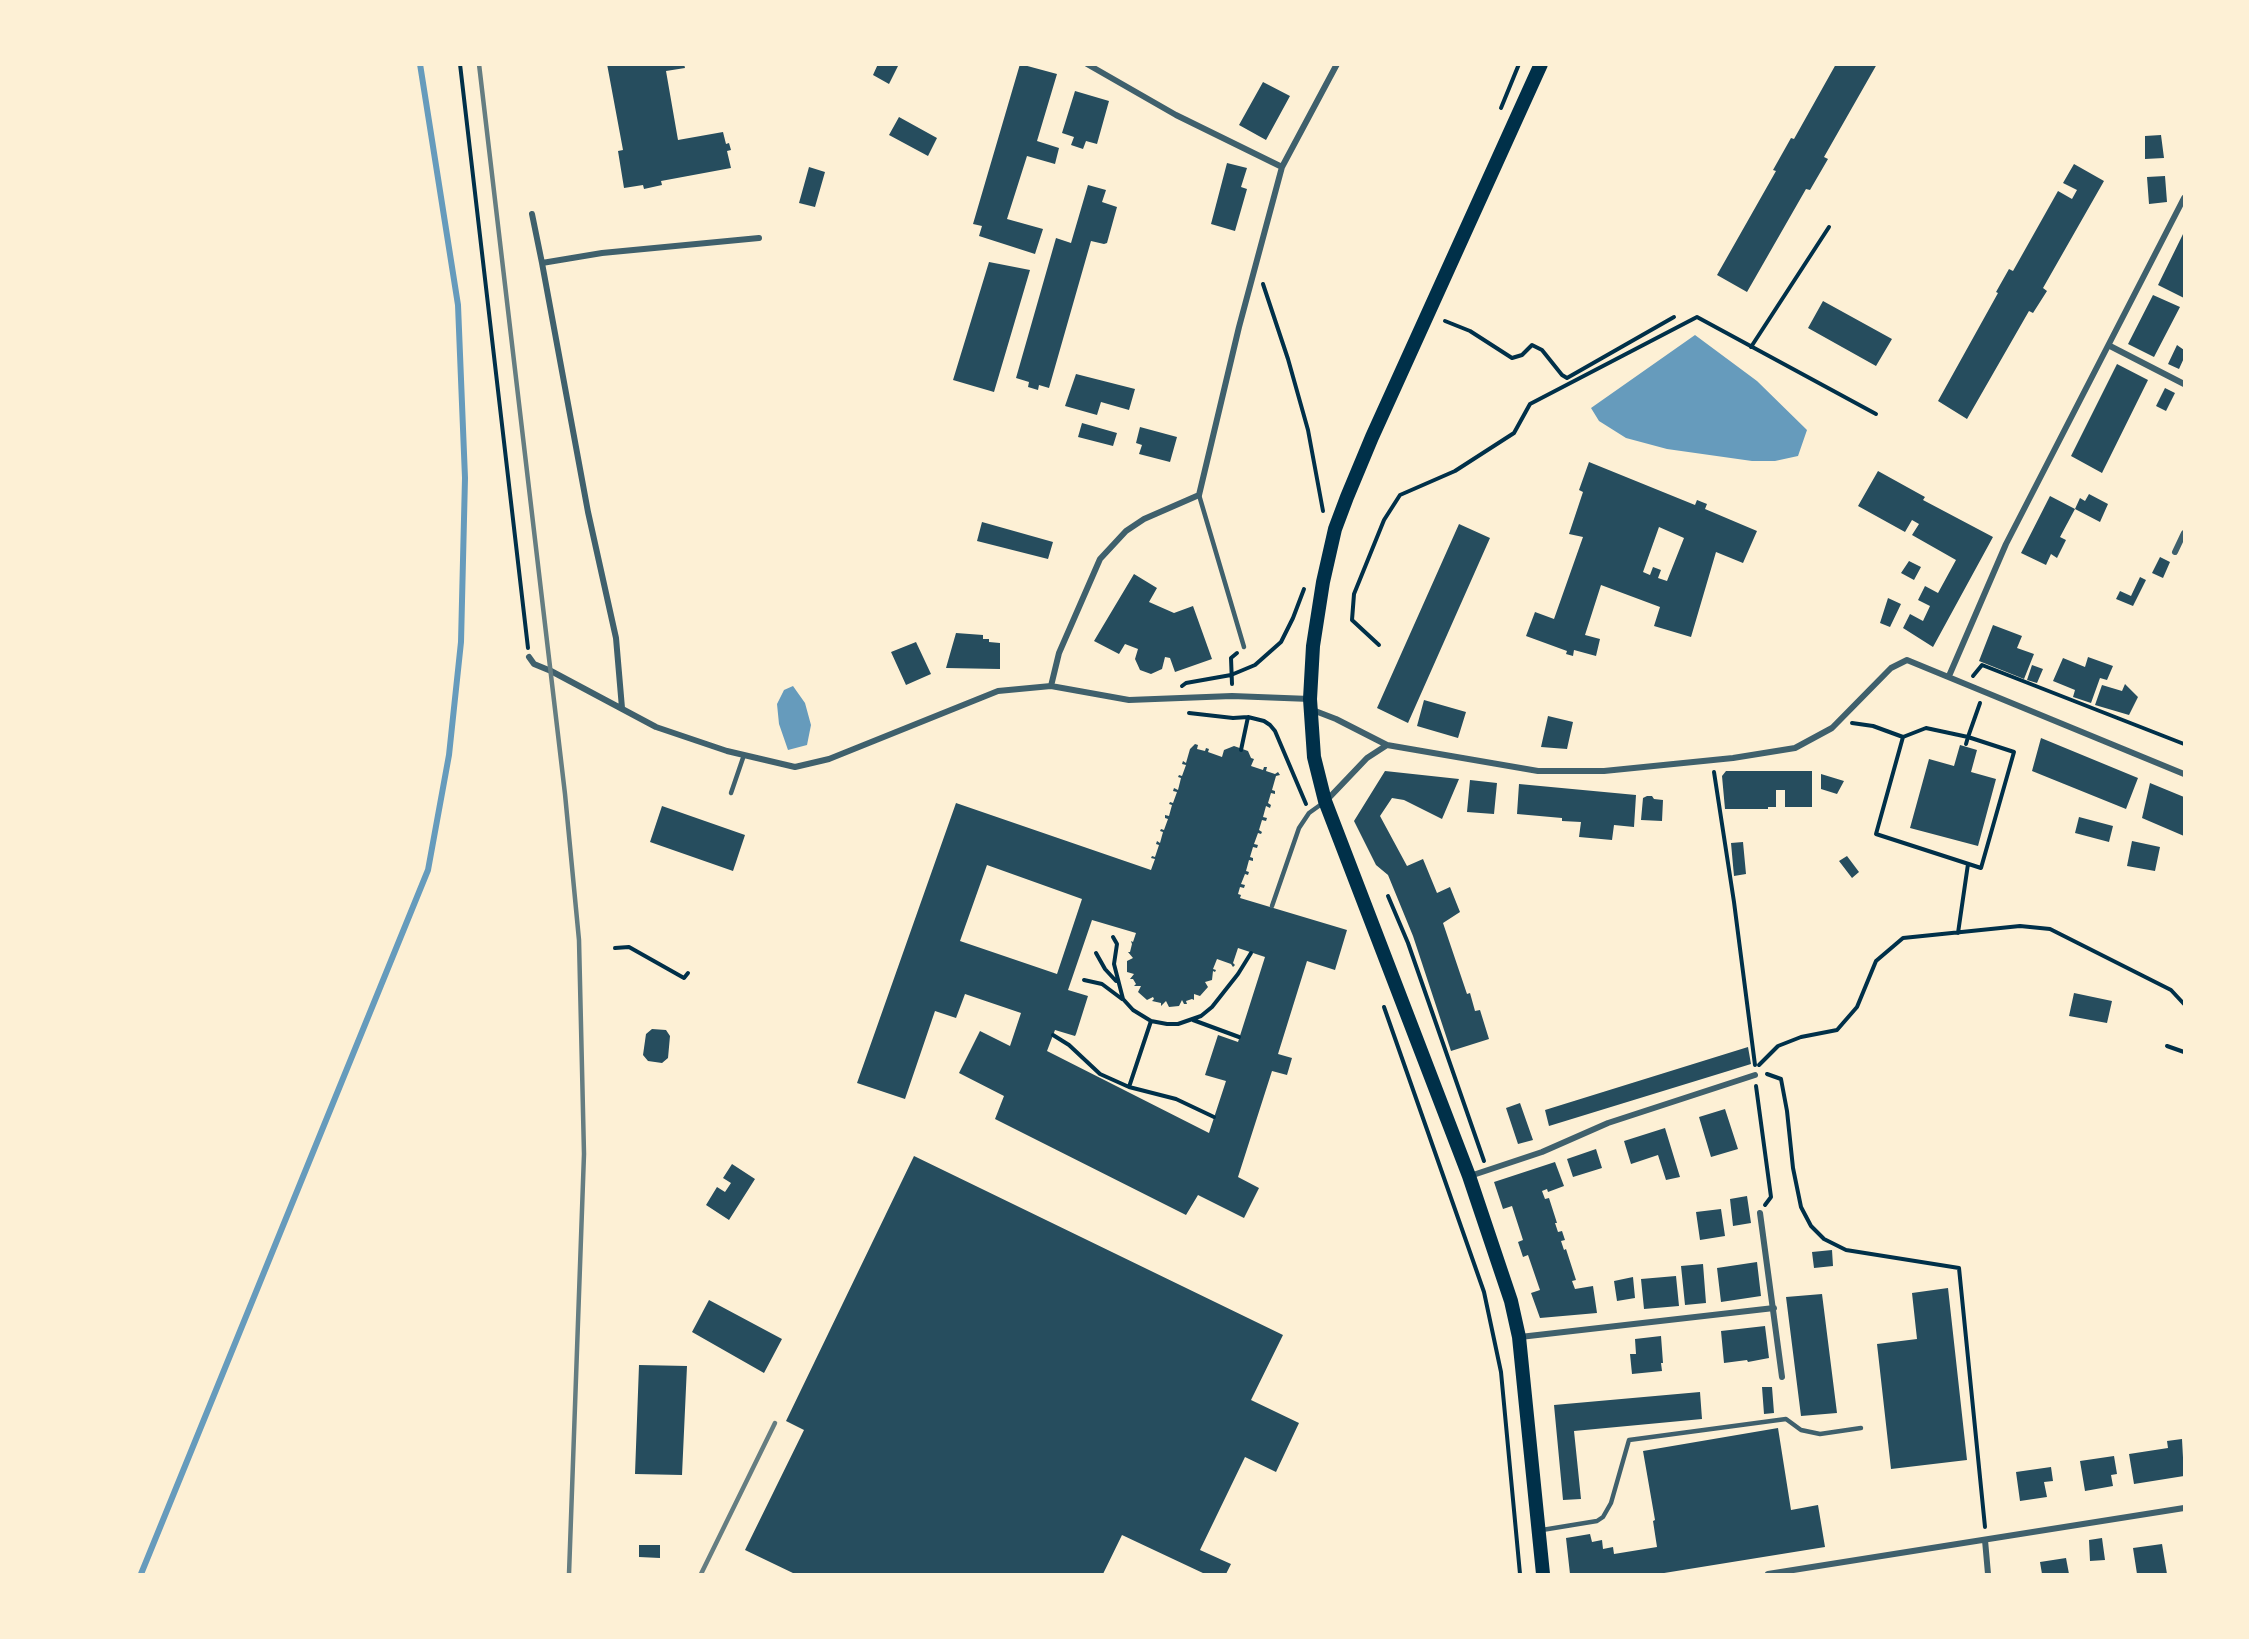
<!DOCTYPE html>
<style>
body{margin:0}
#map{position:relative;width:2249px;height:1639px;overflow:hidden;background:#fdf0d5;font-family:"Golos Text",sans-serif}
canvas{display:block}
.frame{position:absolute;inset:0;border:66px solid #fdf0d5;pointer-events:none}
</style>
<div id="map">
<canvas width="2249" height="1639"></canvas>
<div class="frame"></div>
</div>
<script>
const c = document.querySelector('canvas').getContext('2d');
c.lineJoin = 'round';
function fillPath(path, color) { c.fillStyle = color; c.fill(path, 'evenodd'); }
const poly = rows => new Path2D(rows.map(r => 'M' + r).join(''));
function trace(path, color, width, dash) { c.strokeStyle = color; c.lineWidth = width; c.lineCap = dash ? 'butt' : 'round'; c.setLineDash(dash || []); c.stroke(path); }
fillPath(poly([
 [1695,335,1757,381,1807,430,1798,456,1775,461,1752,461,1667,449,1626,438,1599,421,1591,408],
 [793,686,805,703,811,725,807,745,788,750,779,724,777,704,784,690]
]), '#669bbc');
trace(poly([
 [141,1574,428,870,449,755,461,642,465,478,458,305,420,64]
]), '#669bbc', 6);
fillPath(poly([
 [607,64,684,64,685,68,666,71,678,140,723,132,726,144,729,143,731,150,727,151,731,168,661,181,662,185,644,189,643,185,624,188,618,151,623,150],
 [878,64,899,64,889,84,873,75],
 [1020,64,1057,74,1037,141,1059,148,1055,164,1027,156,1007,219,1043,229,1035,254,979,236,982,226,973,224],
 [1836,64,1877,64,1824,157,1828,159,1810,190,1806,189,1747,292,1717,275,1776,171,1773,170,1791,138,1794,139],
 [1263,82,1290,96,1266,140,1239,125],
 [1075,91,1109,101,1097,144,1086,141,1083,149,1071,145,1074,137,1062,133],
 [899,117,937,138,928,156,889,135],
 [2161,135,2164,158,2145,159,2145,136],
 [1227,163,1247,168,1241,187,1247,189,1235,231,1211,224],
 [2074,164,2104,181,2043,288,2047,291,2033,313,2029,311,1967,419,1938,401,1998,293,1996,292,2009,269,2013,271,2058,191,2072,199,2077,190,2063,183],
 [809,167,825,172,815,207,799,203],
 [2165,176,2167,202,2149,204,2147,177],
 [1088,185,1106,190,1102,202,1117,207,1107,243,1104,244,1091,241,1049,388,1039,385,1038,390,1028,387,1029,382,1016,378,1056,238,1071,243],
 [2184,232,2184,298,2158,285],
 [989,262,1030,270,994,392,953,380],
 [2153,295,2180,307,2154,357,2128,344],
 [1823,301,1892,339,1876,366,1808,328],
 [2177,345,2184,350,2184,358,2179,369,2168,364],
 [2117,364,2148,380,2102,473,2071,456],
 [1076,374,1135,389,1129,410,1101,402,1097,415,1065,406],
 [2165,388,2175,393,2166,411,2156,406],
 [1082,423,1117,433,1113,446,1078,437],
 [1140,427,1177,437,1170,462,1139,454,1142,445,1136,443],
 [1589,462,1695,505,1697,500,1707,504,1705,509,1757,531,1743,563,1716,552,1691,637,1654,626,1660,607,1601,585,1585,635,1600,639,1596,656,1574,650,1573,656,1566,654,1567,651,1526,636,1535,612,1554,619,1583,537,1569,534,1583,492,1579,490],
 [1659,527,1684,538,1667,581,1658,578,1661,570,1653,567,1650,575,1643,572],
 [1878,471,1925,497,1923,500,1993,537,1933,647,1903,628,1910,614,1923,621,1930,606,1918,600,1925,586,1938,593,1956,560,1912,535,1919,524,1912,520,1905,532,1858,506],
 [2089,494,2108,504,2100,522,2075,509,2080,498,2085,501],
 [2050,496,2075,509,2060,537,2066,540,2057,558,2051,554,2046,565,2021,553],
 [982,522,1053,542,1048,559,977,541],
 [1459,524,1490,538,1408,723,1377,708],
 [2160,557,2170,562,2163,578,2152,573],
 [1909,561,1921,567,1914,580,1901,573],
 [1134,574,1157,588,1149,602,1174,613,1193,606,1212,659,1175,672,1170,658,1165,657,1162,669,1151,674,1140,670,1135,659,1138,649,1125,644,1119,654,1094,641],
 [2140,577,2146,580,2133,606,2116,599,2120,591,2131,596],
 [1888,598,1901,604,1890,627,1880,623],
 [1993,625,2022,636,2017,648,2034,654,2024,679,1979,661],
 [956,633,983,635,983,639,989,639,989,642,1000,643,1000,669,946,668],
 [916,642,931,674,906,685,891,652],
 [2088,657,2113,666,2107,680,2100,678,2091,703,2073,697,2075,690,2053,681,2063,658,2085,667],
 [2032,665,2043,669,2037,683,2027,680],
 [2125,684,2138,697,2129,715,2095,705,2102,685,2122,691],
 [1424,700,1466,712,1458,738,1417,726],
 [1548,716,1573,722,1567,749,1541,747],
 [2041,738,2138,778,2126,809,2032,771],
 [1195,744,1198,745,1197,749,1205,751,1206,748,1209,749,1208,752,1222,757,1224,750,1234,746,1248,751,1251,758,1254,759,1251,766,1263,770,1264,767,1267,767,1266,771,1275,774,1278,772,1280,775,1276,776,1272,790,1275,791,1275,794,1271,793,1268,803,1271,805,1270,808,1266,806,1263,817,1267,818,1266,821,1262,820,1259,830,1262,832,1261,834,1258,833,1254,844,1258,845,1257,848,1253,847,1250,857,1253,858,1253,861,1249,860,1246,871,1249,872,1248,875,1245,874,1241,884,1245,885,1244,888,1240,887,1238,894,1241,895,1240,898,1347,930,1335,970,1307,961,1278,1054,1292,1058,1287,1075,1272,1071,1238,1177,1259,1188,1244,1218,1198,1195,1186,1215,995,1119,1004,1096,959,1073,980,1031,1010,1046,1021,1013,965,994,956,1018,935,1011,905,1099,857,1083,956,803,1151,870,1155,859,1151,858,1152,856,1155,857,1159,845,1156,844,1157,841,1160,843,1163,832,1160,831,1161,829,1164,830,1168,819,1165,818,1165,815,1169,816,1172,805,1169,804,1170,802,1173,803,1177,792,1173,791,1174,788,1178,790,1181,778,1178,777,1179,775,1182,776,1186,765,1182,764,1183,761,1186,763,1190,749],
 [987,865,1082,899,1057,974,960,941],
 [1092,920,1136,933,1133,942,1131,941,1132,944,1130,952,1128,952,1133,958,1127,961,1127,972,1134,974,1130,979,1133,979,1136,984,1134,986,1141,986,1138,992,1147,1000,1153,997,1154,999,1152,1001,1161,1003,1161,1006,1166,1001,1169,1007,1179,1006,1182,1000,1184,1004,1187,1004,1186,1001,1192,999,1194,1000,1194,994,1200,996,1208,987,1205,982,1212,980,1213,971,1215,972,1216,970,1213,969,1217,959,1231,964,1233,967,1235,965,1233,963,1238,948,1265,957,1238,1042,1218,1035,1205,1075,1226,1081,1209,1133,1047,1051,1055,1030,1075,1036,1076,1034,1088,996,1068,990],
 [1960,745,1977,750,1971,772,1996,779,1978,846,1910,828,1929,759,1954,766],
 [1385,771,1459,779,1442,819,1404,800,1392,798,1380,816,1407,866,1423,859,1437,893,1450,887,1460,912,1443,923,1467,994,1470,993,1475,1011,1480,1010,1489,1039,1451,1051,1413,936,1388,875,1376,865,1354,821],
 [1726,771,1812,771,1812,807,1785,807,1785,790,1776,790,1776,807,1768,807,1768,809,1725,809,1722,776],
 [1821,774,1844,781,1837,794,1821,789],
 [1470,780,1497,783,1494,814,1467,812],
 [2150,783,2184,797,2184,836,2142,818],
 [1519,784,1636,795,1634,827,1614,825,1612,840,1579,837,1581,822,1562,821,1562,818,1517,814],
 [1647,796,1652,796,1654,799,1663,800,1662,821,1641,820,1643,798],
 [662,806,745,835,733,871,650,842],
 [2079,817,2113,826,2109,842,2075,833],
 [2132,841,2160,847,2155,871,2127,866],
 [1743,842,1746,874,1734,876,1731,843],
 [1847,856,1859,872,1852,878,1839,861],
 [2074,993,2112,1001,2107,1023,2069,1016],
 [652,1029,666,1030,670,1036,668,1058,662,1063,648,1061,643,1055,646,1034],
 [1748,1047,1751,1064,1549,1126,1545,1110],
 [1520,1103,1533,1140,1518,1144,1506,1108],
 [1725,1109,1738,1149,1711,1157,1699,1117],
 [1665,1128,1680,1177,1666,1180,1658,1155,1631,1164,1624,1141],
 [1596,1149,1602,1168,1573,1177,1567,1159],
 [914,1156,1283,1335,1251,1400,1299,1423,1276,1472,1245,1457,1200,1550,1231,1564,1226,1574,1205,1574,1122,1535,1103,1574,795,1574,745,1550,804,1430,786,1421],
 [1555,1162,1564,1186,1548,1192,1547,1189,1542,1191,1545,1199,1549,1198,1557,1223,1555,1223,1558,1232,1562,1231,1565,1240,1561,1241,1564,1250,1566,1249,1576,1280,1572,1281,1575,1289,1593,1286,1597,1313,1540,1318,1531,1293,1540,1290,1528,1255,1523,1257,1518,1242,1523,1240,1512,1206,1503,1209,1494,1182],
 [732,1164,755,1179,729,1220,706,1205,717,1187,725,1192,731,1183,723,1178],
 [1747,1196,1751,1223,1733,1226,1730,1199],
 [1721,1209,1725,1236,1700,1240,1696,1212],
 [1832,1250,1833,1266,1814,1268,1812,1252],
 [1757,1262,1761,1296,1721,1302,1717,1268],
 [1703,1264,1706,1303,1685,1305,1681,1266],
 [1676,1276,1679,1306,1644,1309,1641,1279],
 [1633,1277,1635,1298,1617,1301,1614,1281],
 [1948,1288,1967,1460,1891,1469,1877,1344,1917,1339,1912,1293],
 [1822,1294,1837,1413,1801,1416,1786,1297],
 [709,1300,782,1339,764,1373,692,1332],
 [1765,1326,1769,1358,1748,1362,1747,1360,1724,1363,1721,1331],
 [1661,1336,1663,1363,1661,1363,1662,1371,1632,1374,1630,1354,1636,1354,1635,1339],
 [639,1365,687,1366,682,1475,635,1474],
 [1762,1387,1772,1387,1774,1413,1764,1414],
 [1700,1392,1702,1419,1574,1431,1581,1499,1563,1500,1554,1405],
 [1778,1428,1791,1510,1818,1505,1825,1547,1658,1574,1570,1574,1566,1538,1590,1534,1592,1542,1602,1540,1603,1549,1613,1547,1614,1554,1657,1547,1653,1521,1655,1520,1643,1451],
 [2182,1439,2184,1476,2134,1484,2129,1454,2168,1448,2167,1441],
 [2114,1456,2117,1474,2111,1475,2113,1486,2085,1491,2080,1461],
 [2051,1467,2053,1481,2044,1482,2047,1497,2020,1501,2016,1472],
 [2102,1538,2105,1560,2090,1561,2089,1540],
 [2162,1544,2167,1574,2137,1574,2133,1548],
 [639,1545,660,1545,660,1558,639,1557],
 [2066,1558,2069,1574,2042,1574,2040,1562]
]), '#264d5e');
trace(poly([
 [460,64,528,648],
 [1501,108,1519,64],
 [1263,284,1288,359,1308,430,1323,511],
 [1445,321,1470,331,1512,358,1522,355,1532,345,1542,350,1562,375,1567,378,1674,317],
 [1751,347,1829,227],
 [1379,645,1352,620,1354,594,1384,520,1400,495,1455,471,1514,433,1530,404,1697,317,1876,414],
 [1973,676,1982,665,2184,744],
 [1232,684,1231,658,1237,653],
 [1182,686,1186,683,1231,675,1255,665,1281,642,1293,618,1304,589],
 [1189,713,1233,718,1248,717,1264,721,1270,725,1275,731,1306,804],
 [1852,723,1873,726,1903,737,1926,728,1968,737,1980,703],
 [1903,737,1876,834,1981,868,2014,752,1968,737,1966,744],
 [1241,750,1248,717],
 [1714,772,1734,902,1755,1065],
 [1388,896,1408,943,1484,1161],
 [1958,933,1968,864],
 [1113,937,1117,944,1114,964,1123,999,1133,1010,1151,1021,1167,1024,1178,1024,1201,1016,1212,1007,1238,974,1251,953],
 [615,948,629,947,684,978,688,973],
 [1096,953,1105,969,1116,981],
 [1084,980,1102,984,1122,999],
 [1384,1007,1484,1292,1501,1372,1520,1574],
 [1193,1020,1239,1037],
 [1053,1035,1069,1045,1100,1074,1129,1087,1151,1021],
 [2167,1046,2184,1052],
 [1759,1065,1778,1046,1801,1037,1837,1030,1857,1007,1876,961,1903,938,2020,926,2050,929,2171,990,2184,1004],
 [1767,1074,1781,1079,1787,1111,1793,1168,1801,1207,1811,1226,1824,1239,1846,1250,1959,1268,1985,1527],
 [1756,1086,1771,1197,1765,1205],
 [1129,1087,1176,1099,1214,1117]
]), '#003049', 4);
trace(poly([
 [1199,495,1244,647],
 [731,793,744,755],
 [1272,906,1299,828,1309,813,1323,803],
 [1542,1530,1597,1521,1603,1517,1611,1503,1629,1440,1786,1419,1801,1430,1820,1434,1861,1428]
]), '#3f606c', 4.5);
trace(poly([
 [1087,64,1176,115,1282,167],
 [532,214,542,263],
 [2110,346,2184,384],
 [2175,552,2184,533],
 [529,657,534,664,551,671,656,727,727,751,795,767,829,759,998,691,1051,686,1129,700,1232,696,1310,699],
 [1949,676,2006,544,2184,198],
 [1051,686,1059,653,1100,559,1126,531,1144,519,1199,495,1239,327,1282,167,1337,64],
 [622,708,616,638,588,512,542,263,602,253,759,238],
 [1310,709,1336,719,1387,745,1538,771,1604,771,1733,758,1795,748,1832,728,1891,668,1907,660,2184,774],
 [1326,801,1367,758,1387,745],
 [1470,1176,1542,1152,1608,1123,1755,1075],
 [1760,1213,1782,1377],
 [1520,1337,1774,1308],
 [1985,1540,1988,1574],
 [1768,1574,2184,1508]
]), '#3f606c', 6);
trace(poly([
 [1541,64,1372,437,1347,497,1335,529,1323,582,1313,646,1310,699,1314,757,1325,801,1469,1176,1511,1301,1519,1337,1543,1574]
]), '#003049', 14);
trace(poly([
 [479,64,565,794,579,940,584,1154,569,1574],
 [701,1574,775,1423]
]), '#657d81', 4.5);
</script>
